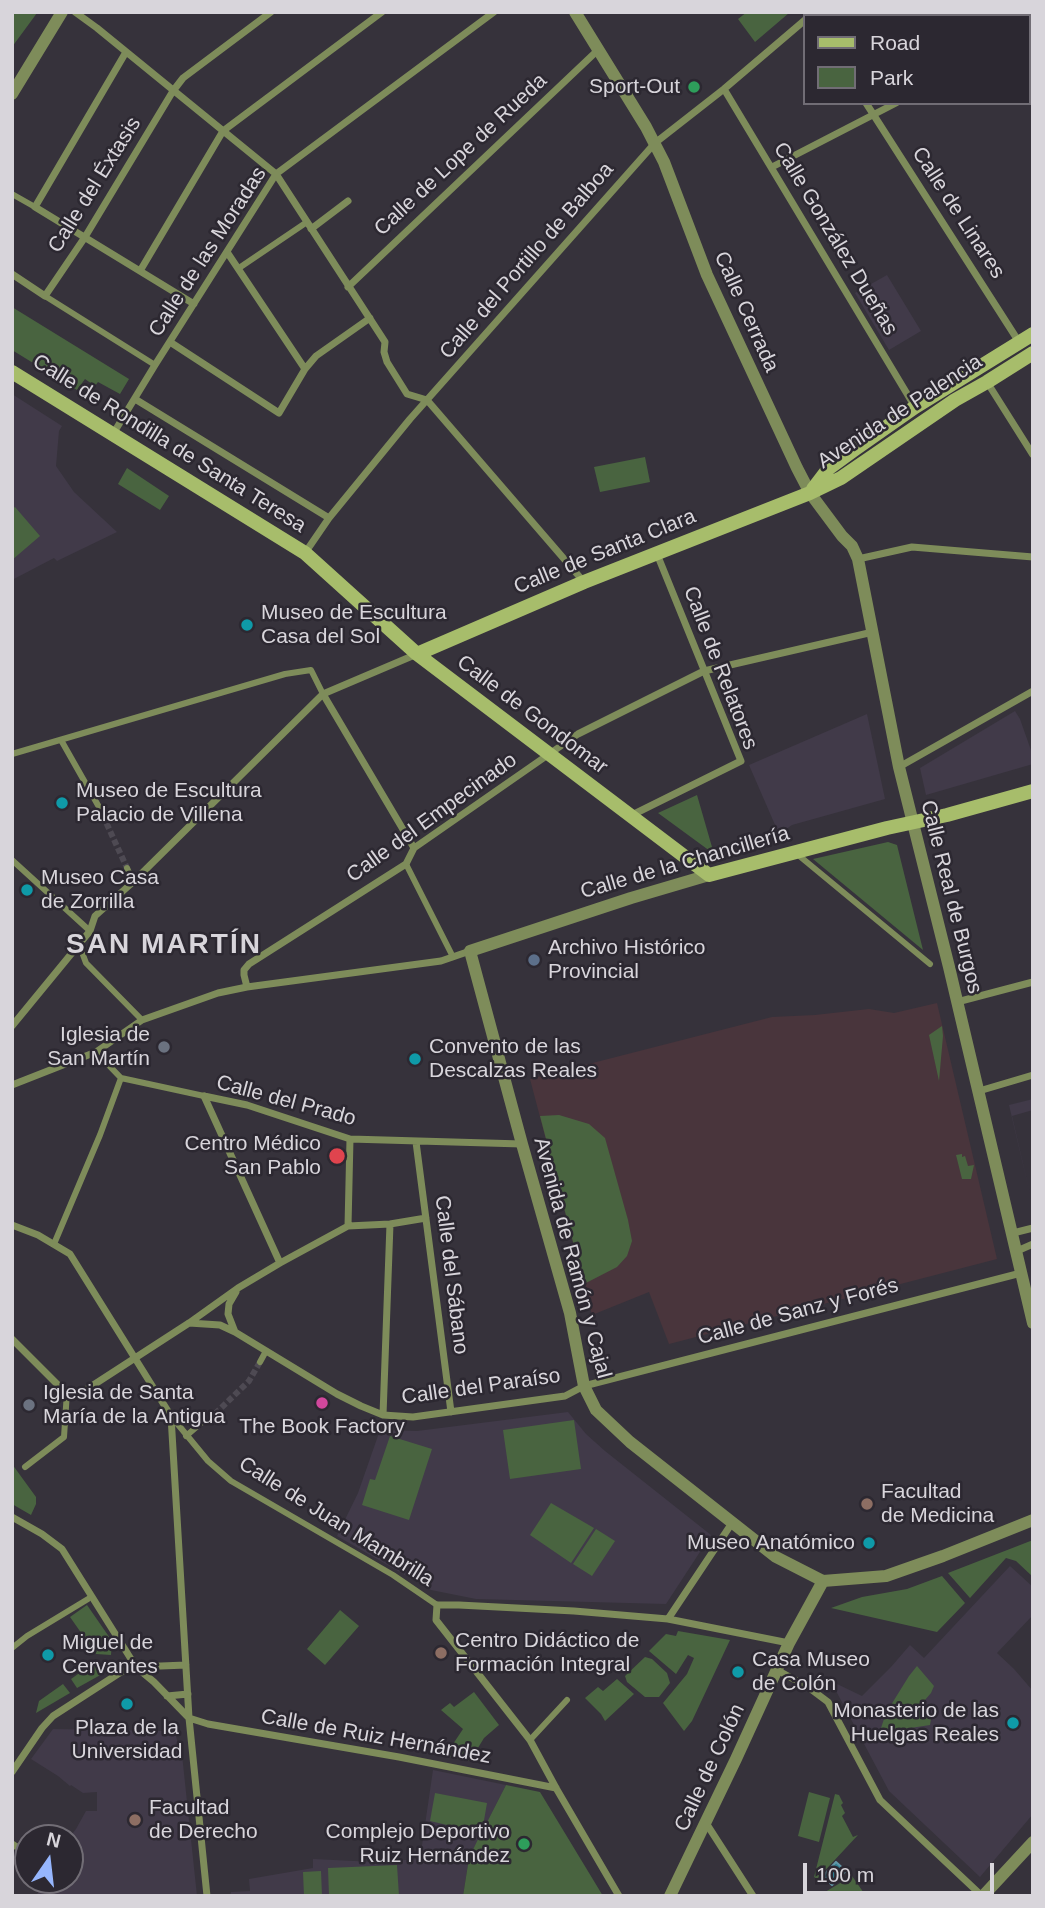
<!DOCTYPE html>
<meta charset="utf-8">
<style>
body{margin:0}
#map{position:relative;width:1045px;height:1908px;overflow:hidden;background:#36323b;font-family:Helvetica,sans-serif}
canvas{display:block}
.frame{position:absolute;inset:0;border:14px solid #d8d5db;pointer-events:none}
.legend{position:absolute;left:803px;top:14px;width:228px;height:91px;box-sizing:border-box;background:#2c2831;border:2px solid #716d75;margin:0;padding:9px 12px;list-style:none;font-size:21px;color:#d8d5db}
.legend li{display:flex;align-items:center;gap:14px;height:35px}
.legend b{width:35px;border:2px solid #716d75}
.north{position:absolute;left:14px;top:1824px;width:70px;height:70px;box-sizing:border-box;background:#2c2831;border:2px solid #716d75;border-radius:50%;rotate:14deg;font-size:19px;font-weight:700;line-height:28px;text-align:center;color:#d8d5db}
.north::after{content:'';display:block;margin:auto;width:24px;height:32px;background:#96b6fd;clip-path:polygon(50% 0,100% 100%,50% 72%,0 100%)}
.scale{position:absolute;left:803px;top:1863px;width:191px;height:32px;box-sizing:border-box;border:4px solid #d8d5db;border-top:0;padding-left:9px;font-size:21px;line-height:24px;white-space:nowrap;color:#d8d5db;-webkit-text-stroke:5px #2c2831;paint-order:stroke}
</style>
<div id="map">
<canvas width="1045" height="1908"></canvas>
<div class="frame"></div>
<ul class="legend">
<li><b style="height:9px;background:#a7bd6b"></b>Road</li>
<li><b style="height:19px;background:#496440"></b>Park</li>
</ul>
<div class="north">N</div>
<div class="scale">100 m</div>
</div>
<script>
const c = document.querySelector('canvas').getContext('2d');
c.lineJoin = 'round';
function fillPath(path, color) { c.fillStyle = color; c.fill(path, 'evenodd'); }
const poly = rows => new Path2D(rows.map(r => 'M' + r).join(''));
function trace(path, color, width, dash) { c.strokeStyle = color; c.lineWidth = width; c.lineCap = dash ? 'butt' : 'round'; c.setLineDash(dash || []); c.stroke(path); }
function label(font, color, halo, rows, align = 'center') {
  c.font = font + ' Helvetica,sans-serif'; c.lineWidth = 5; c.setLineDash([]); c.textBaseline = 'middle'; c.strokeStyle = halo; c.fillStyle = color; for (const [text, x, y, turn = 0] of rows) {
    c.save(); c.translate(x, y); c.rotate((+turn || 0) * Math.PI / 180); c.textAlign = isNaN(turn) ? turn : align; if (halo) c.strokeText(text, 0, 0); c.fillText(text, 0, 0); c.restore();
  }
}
fillPath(poly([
 [887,275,921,331,889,350,855,293],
 [12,394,62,426,59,431,56,466,74,492,117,532,57,561,54,558,12,580],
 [1015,711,1020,719,1033,756,1033,764,926,795,920,768],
 [867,714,885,799,792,825,779,834,749,765],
 [1033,1099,1033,1110,1012,1116,1033,1207,1009,1105],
 [568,1412,586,1434,605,1451,711,1535,666,1604,476,1599,431,1590,337,1536,358,1493,380,1430,417,1431],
 [1010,1566,1033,1587,1033,1615,997,1653,1014,1669,1033,1691,1033,1814,980,1877,889,1791,835,1689,837,1684,862,1696,891,1667,910,1645,924,1658],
 [53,1729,164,1731,164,1733,176,1736,178,1744,181,1745,197,1896,36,1896,45,1880,70,1880,69,1838,76,1829,86,1811,97,1811,97,1792,83,1793,71,1785,70,1786,58,1776,31,1759],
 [433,1770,506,1785,469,1858,463,1896,230,1896,231,1892,250,1891,249,1879,313,1868,313,1859,375,1862,420,1859]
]), '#413a49');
fillPath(poly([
 [937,1003,997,1259,669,1344,649,1292,592,1315,530,1079,772,1017,815,1015,869,1009,894,1013]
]), '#49353c');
fillPath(poly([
 [12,12,37,13,12,47],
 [747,12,788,12,789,13,755,42,738,19],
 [12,307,129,379,120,394,98,382,95,386,85,379,77,390,12,350],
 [645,457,650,482,600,492,594,467],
 [127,468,169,496,160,510,118,484],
 [15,507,40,536,12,560,12,509],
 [697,795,714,854,658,813],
 [888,842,897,845,923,950,813,859],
 [942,1026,943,1036,939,1081,929,1035],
 [559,1115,589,1124,605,1138,628,1220,632,1241,627,1256,617,1267,584,1284,540,1116],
 [962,1154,962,1157,965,1156,968,1166,974,1165,971,1179,962,1179,956,1155],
 [574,1420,581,1469,510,1479,503,1430],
 [390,1436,432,1449,409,1520,362,1505,370,1479,375,1480],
 [12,1464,36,1497,36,1504,31,1515,12,1504],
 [551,1503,594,1528,571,1563,530,1535],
 [596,1529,615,1541,592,1576,573,1564],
 [1033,1540,1033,1577,1016,1561,1006,1558,970,1598,948,1573],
 [942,1576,965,1603,937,1632,831,1608,862,1597,907,1589],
 [87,1605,112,1641,111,1655,96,1654,70,1617],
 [340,1610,359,1626,325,1665,307,1649],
 [678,1631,730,1640,692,1721,684,1731,663,1703,687,1674,694,1658,688,1655,676,1674,649,1651,666,1634,676,1636],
 [645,1657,652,1659,667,1673,670,1683,659,1697,645,1697,627,1682,625,1676],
 [95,1662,104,1673,77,1688,71,1679],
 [917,1666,934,1686,931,1693,918,1708,931,1719,930,1725,904,1729,899,1733,889,1732,881,1728,886,1713,909,1676],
 [617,1679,634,1694,605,1721,601,1714,585,1698,598,1687,603,1691],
 [63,1684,70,1693,36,1713,39,1701],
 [474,1692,499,1725,484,1738,470,1761,445,1756,463,1729,441,1710,450,1703,454,1707],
 [506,1785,540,1792,603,1896,463,1896,469,1858,481,1833,430,1821,435,1793,487,1803,482,1832],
 [809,1792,830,1798,819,1842,798,1836],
 [835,1794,839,1795,843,1803,841,1805,845,1813,842,1816,853,1837,858,1835,817,1879,814,1877],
 [397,1865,399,1896,329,1896,328,1868],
 [321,1871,322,1896,304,1896,303,1872],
 [852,1876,866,1896,820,1895]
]), '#496440');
const water = poly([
 [836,1862,846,1871,832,1885,823,1876,836,1862]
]);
fillPath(water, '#307e92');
trace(water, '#6298a8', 2);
trace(poly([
 [99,807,127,868],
 [200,1424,217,1412,249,1381,260,1362]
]), '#4e4a53', 6, [6, 3]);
trace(poly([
 [12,194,35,207],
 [239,268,307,222],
 [45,296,155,365],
 [61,740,99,807],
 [12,754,285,674,311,670,323,694],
 [797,854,930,964],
 [12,860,90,931],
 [406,864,453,957],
 [127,868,133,882],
 [79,944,86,963,142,1020],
 [96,1052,121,1078,204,1096],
 [54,1244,100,1135,121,1078],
 [260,1362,266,1351],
 [171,1416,208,1461,231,1481,393,1575,437,1605],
 [186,1436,200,1424],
 [25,1467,64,1437,67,1392],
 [12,1648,27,1636,88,1599],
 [530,1740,567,1700]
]), '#7e8c5a', 6);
trace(poly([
 [75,12,97,28,276,174,385,342,384,352,387,362,407,394,427,400,584,582],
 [810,16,814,12],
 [1029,27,1033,25],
 [126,52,35,207,194,304],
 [724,89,915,407],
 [866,103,1019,342],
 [772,167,896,103],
 [311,229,348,201],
 [227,252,305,369],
 [140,271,223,131,382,12],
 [12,274,45,296,85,237,173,91,183,78,271,12],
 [348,287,599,49],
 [170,342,279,413,305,369,316,356,370,318],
 [987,382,1033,455],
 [135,399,329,518],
 [113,434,155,365,276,174,494,12],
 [305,553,329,518,410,419,655,143,724,89,805,20],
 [858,559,912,547,1033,557],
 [323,694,414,848],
 [899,767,1033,691],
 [630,816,741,761,657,554],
 [247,987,244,975,244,970,249,964,406,864,414,848,578,734,704,671,873,632],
 [957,1002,1033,982],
 [12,1026,90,931,95,916,133,882,323,694,417,654],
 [12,1085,96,1052,142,1020,218,993,247,987,441,961,470,951],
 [979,1091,1033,1075],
 [204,1096,247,1105,350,1139,522,1144],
 [204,1096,280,1263],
 [416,1142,451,1412],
 [12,1225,38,1235,70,1254,171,1416,189,1718,207,1896],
 [348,1226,350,1139],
 [1013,1233,1033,1228],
 [1017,1251,1033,1244],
 [189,1323,220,1325,235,1332,337,1394,361,1406,383,1415,413,1417,565,1396,584,1386,1021,1273],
 [235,1332,228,1314,229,1304,236,1292],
 [12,1339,57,1384,67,1392,74,1394,81,1393,189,1323,238,1288,280,1263,348,1226,390,1224,426,1218],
 [383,1415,390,1224],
 [12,1517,42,1534,62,1549,136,1667,154,1682,189,1718,208,1724,399,1757,556,1788],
 [668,1619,732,1523],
 [777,1670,808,1687,828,1702,880,1800,982,1896],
 [167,1696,188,1694],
 [12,1772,42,1728,53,1716,121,1672,136,1667,186,1665],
 [706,1823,753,1896],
 [12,1844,15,1846,28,1850],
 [619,1896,556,1788,530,1740,436,1620,437,1605,459,1605,574,1611,668,1619,789,1643]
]), '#7e8c5a', 7);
trace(poly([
 [575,12,646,127,664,162,707,275,797,468,810,493,842,536,852,546,858,559,899,767,949,967,1033,1323],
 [12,94,62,12],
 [709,875,631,898,470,951,522,1144,570,1313,584,1386,596,1410,630,1442,776,1557,823,1581,886,1576,943,1556,1033,1520],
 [670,1896,736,1759,789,1643,823,1581],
 [983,1896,1033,1842]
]), '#7e8c5a', 12);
trace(poly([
 [12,372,305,553,417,654,709,875,887,828,947,815,1033,791],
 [813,489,829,468,855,449,915,407,1033,334],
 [417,654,584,582,810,493,841,478,955,400,987,382,1033,353]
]), '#a7bd6b', 14);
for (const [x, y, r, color] of [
 [694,87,7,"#2e9e5b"],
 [247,625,7,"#0f9aa8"],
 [62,803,7,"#0f9aa8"],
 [27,890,7,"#0f9aa8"],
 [534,960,7,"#5c6f8a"],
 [164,1047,7,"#6b7280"],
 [415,1059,7,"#0f9aa8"],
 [337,1156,9,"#e0444e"],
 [322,1403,7,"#d1479c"],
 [29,1405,7,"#6b7280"],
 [867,1504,7,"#8d6e63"],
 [869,1543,7,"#0f9aa8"],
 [441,1653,7,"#8d6e63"],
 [48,1655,7,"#0f9aa8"],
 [738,1672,7,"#0f9aa8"],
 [127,1704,7,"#0f9aa8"],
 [1013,1723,7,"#0f9aa8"],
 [135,1820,7,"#8d6e63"],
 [524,1844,7,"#2e9e5b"]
]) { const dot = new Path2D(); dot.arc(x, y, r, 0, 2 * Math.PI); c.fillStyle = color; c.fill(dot); trace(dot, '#2c2831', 2.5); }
label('21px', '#d8d5db', '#2c2831', [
 ["Sport-Out",680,87,"right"],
 ["Museo de Escultura",261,613],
 ["Casa del Sol",261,637],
 ["Museo de Escultura",76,791],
 ["Palacio de Villena",76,815],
 ["Museo Casa",41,878],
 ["de Zorrilla",41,902],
 ["Archivo Histórico",548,948],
 ["Provincial",548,972],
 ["Iglesia de",150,1035,"right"],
 ["San Martín",150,1059,"right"],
 ["Convento de las",429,1047],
 ["Descalzas Reales",429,1071],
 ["Centro Médico",321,1144,"right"],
 ["San Pablo",321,1168,"right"],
 ["Iglesia de Santa",43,1393],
 ["María de la Antigua",43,1417],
 ["The Book Factory",322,1427,"center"],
 ["Facultad",881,1492],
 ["de Medicina",881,1516],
 ["Museo Anatómico",855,1543,"right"],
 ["Centro Didáctico de",455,1641],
 ["Formación Integral",455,1665],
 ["Miguel de",62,1643],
 ["Cervantes",62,1667],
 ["Casa Museo",752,1660],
 ["de Colón",752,1684],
 ["Monasterio de las",999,1711,"right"],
 ["Huelgas Reales",999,1735,"right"],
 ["Plaza de la",127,1728,"center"],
 ["Universidad",127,1752,"center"],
 ["Facultad",149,1808],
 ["de Derecho",149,1832],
 ["Complejo Deportivo",510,1832,"right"],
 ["Ruiz Hernández",510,1856,"right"]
], 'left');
label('21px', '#d8d5db', '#2c2831', [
 ["Calle de Lope de Rueda",461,155,-43],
 ["Calle del Éxtasis",95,185,-58],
 ["Calle de Linares",958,213,57],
 ["Calle González Dueñas",835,239,59],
 ["Calle de las Moradas",208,252,-57],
 ["Calle del Portillo de Balboa",527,261,-49],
 ["Calle Cerrada",746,312,66],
 ["Avenida de Palencia",900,412,-33],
 ["Calle de Rondilla de Santa Teresa",169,444,32],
 ["Calle de Santa Clara",605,552,-22],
 ["Calle de Relatores",720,668,69],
 ["Calle de Gondomar",532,715,37],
 ["Calle del Empecinado",432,818,-36],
 ["Calle de la Chancillería",685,863,-16],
 ["Calle Real de Burgos",951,897,76],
 ["Calle del Prado",286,1101,15],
 ["Avenida de Ramón y Cajal",572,1258,75],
 ["Calle del Sábano",451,1275,83],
 ["Calle de Sanz y Forés",798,1312,-15],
 ["Calle del Paraíso",481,1387,-8],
 ["Calle de Juan Mambrilla",336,1522,32],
 ["Calle de Ruiz Hernández",376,1737,10],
 ["Calle de Colón",710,1768,-65]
]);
c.letterSpacing = '2px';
label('bold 28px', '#d8d5db', '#2c2831', [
 ["SAN MARTÍN",164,945]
]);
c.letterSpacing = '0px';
</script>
